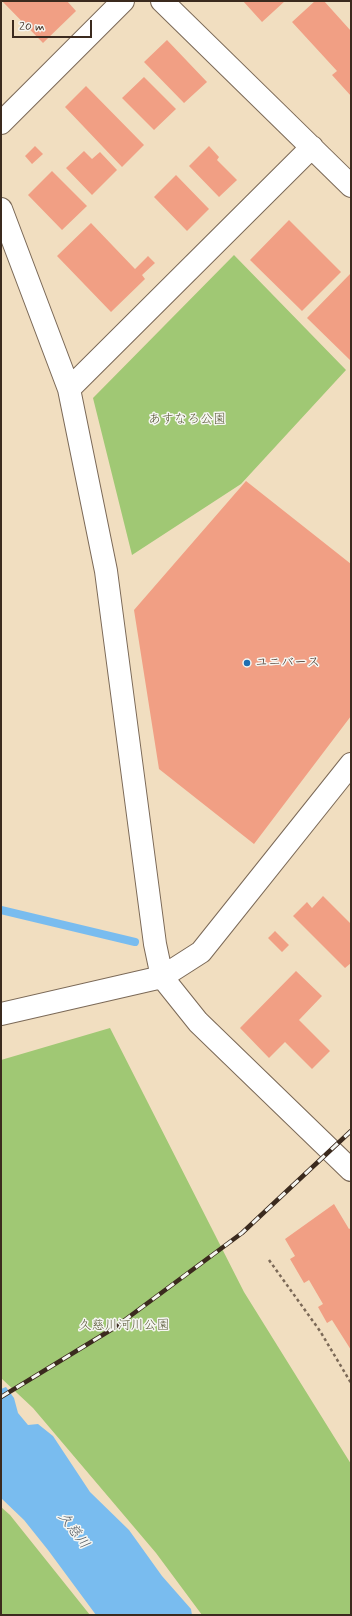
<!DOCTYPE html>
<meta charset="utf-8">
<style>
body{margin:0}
#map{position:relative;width:352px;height:1616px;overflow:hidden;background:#f1dec0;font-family:Mynerve,sans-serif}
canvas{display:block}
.frame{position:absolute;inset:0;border:2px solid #3b2a1e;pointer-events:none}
.scale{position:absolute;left:12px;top:20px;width:80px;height:18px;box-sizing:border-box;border:2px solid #3b2a1e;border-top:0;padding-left:5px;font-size:12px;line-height:14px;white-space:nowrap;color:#3b2a1e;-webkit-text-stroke:3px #f6f6f2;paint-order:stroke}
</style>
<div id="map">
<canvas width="352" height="1616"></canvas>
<div class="frame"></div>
<div class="scale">20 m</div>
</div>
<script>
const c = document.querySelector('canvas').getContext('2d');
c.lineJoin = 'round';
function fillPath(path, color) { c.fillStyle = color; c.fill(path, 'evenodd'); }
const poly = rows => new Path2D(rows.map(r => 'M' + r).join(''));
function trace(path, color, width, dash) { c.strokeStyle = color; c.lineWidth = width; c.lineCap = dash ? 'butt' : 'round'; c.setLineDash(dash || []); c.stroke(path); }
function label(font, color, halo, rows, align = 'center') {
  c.font = font + ' Mynerve,"Klee One",sans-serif'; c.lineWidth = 3; c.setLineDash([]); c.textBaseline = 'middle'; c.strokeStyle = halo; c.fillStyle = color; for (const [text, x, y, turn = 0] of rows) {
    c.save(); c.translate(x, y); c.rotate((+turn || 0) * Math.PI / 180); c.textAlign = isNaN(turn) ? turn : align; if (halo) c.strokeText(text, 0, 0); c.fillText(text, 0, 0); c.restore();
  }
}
fillPath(poly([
 [234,255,346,370,241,484,132,555,93,398],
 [110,1028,244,1292,351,1464,351,1615,202,1615,156,1553,33,1408,1,1378,1,1060],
 [1,1507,10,1515,90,1615,1,1615]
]), '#a0c874');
fillPath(poly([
 [6,1387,14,1398,18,1413,28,1425,38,1424,53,1436,90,1492,129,1530,162,1576,191,1609,192,1615,96,1615,48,1550,24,1520,1,1498,1,1389]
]), '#79bcef');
trace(poly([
 [1,910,135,942]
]), '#79bcef', 8);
fillPath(poly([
 [2,1,67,1,76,11,43,43],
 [243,1,285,1,262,22],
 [315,1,324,1,351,31,351,96,332,75,337,71,292,22],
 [167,40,207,82,184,103,144,62],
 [144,77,176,109,154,130,122,98],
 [86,86,144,145,122,167,65,107],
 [35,146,43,154,32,164,25,156],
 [209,146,219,157,217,160,237,180,219,197,189,166],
 [84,151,92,159,100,152,117,170,92,195,66,168],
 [52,171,87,206,62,230,28,195],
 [176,175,209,209,187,231,154,197],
 [289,220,341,272,302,311,250,260],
 [91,223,135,269,148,256,155,263,142,275,145,279,111,312,57,256],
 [351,273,351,361,307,318],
 [246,481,351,564,351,716,254,844,159,769,134,610],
 [323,896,351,924,351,963,345,968,293,916,307,902,312,908],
 [275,931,289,945,282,952,268,938],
 [296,971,322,996,299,1020,330,1051,312,1069,285,1042,269,1058,240,1028],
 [334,1204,349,1229,351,1228,351,1350,332,1320,327,1323,318,1307,323,1304,309,1280,304,1283,290,1259,295,1256,285,1239]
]), '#f19f84');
const minor = poly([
 [162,1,351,186],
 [1,123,123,1],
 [1,209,69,389,106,571,155,944,162,977,198,1022,351,1170],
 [69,389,312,147],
 [1,1014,162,977,201,952,351,764]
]);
trace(minor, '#7b6957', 24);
trace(poly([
 [269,1260,320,1331,351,1383]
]), '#7b6957', 2.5, [3, 3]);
trace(minor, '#fff', 22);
const rail = poly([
 [1,1397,114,1328,242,1233,351,1131]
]);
trace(rail, '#3b2a1e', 4.5);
trace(rail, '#f6f6f2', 3, [9]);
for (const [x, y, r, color] of [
 [247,663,4,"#1f6fb2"]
]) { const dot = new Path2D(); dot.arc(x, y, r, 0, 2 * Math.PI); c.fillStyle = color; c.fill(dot); trace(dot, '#f6f6f2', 1.5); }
label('13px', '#595938', '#f6f6f2', [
 ["あすなろ公園",187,420],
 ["久慈川河川公園",124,1326]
]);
label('13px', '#3b2a1e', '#f6f6f2', [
 ["ユニバース",255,663]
], 'left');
label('italic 14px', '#4e565d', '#f6f6f2', [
 ["久慈川",73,1531,53]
]);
</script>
